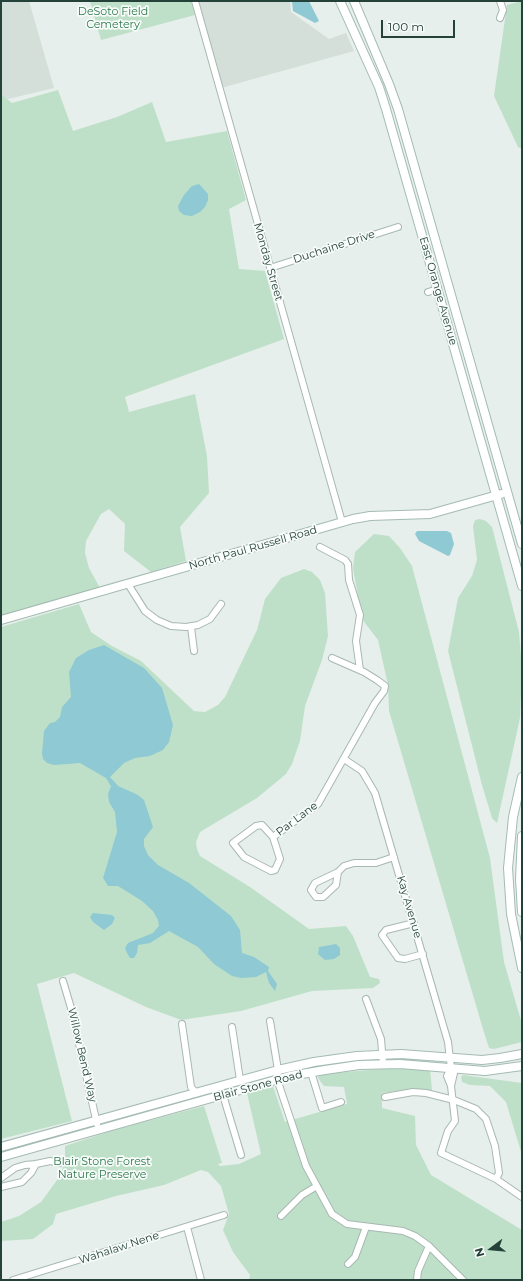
<!DOCTYPE html>
<style>
body{margin:0}
#map{position:relative;width:523px;height:1281px;overflow:hidden;background:#e6efeb;font-family:Montserrat,sans-serif}
canvas{display:block}
.frame{position:absolute;inset:0;border:2px solid #24423a;pointer-events:none}
.north{position:absolute;left:471px;top:1229px;width:40px;height:40px;-webkit-text-stroke:3px #f7fbf9;paint-order:stroke;rotate:254deg;font-size:11px;font-weight:700;line-height:16px;text-align:center;color:#24423a}
.north::after{content:'';display:block;margin:auto;width:14px;height:18px;background:#24423a;clip-path:polygon(50% 0,100% 100%,50% 72%,0 100%)}
.scale{position:absolute;left:381px;top:20px;width:74px;height:18px;box-sizing:border-box;border:2px solid #24423a;border-top:0;padding-left:5px;font-size:12px;line-height:14px;white-space:nowrap;color:#24423a;-webkit-text-stroke:3px #f7fbf9;paint-order:stroke}
</style>
<div id="map">
<canvas width="523" height="1281"></canvas>
<div class="frame"></div>
<div class="north">N</div>
<div class="scale">100 m</div>
</div>
<script>
const c = document.querySelector('canvas').getContext('2d');
c.lineJoin = 'round';
function fillPath(path, color) { c.fillStyle = color; c.fill(path, 'evenodd'); }
const poly = rows => new Path2D(rows.map(r => 'M' + r).join(''));
function trace(path, color, width, dash) { c.strokeStyle = color; c.lineWidth = width; c.lineCap = dash ? 'butt' : 'round'; c.setLineDash(dash || []); c.stroke(path); }
function label(font, color, halo, rows, align = 'center') {
  c.font = font + ' Montserrat,sans-serif'; c.lineWidth = 3.5; c.setLineDash([]); c.textBaseline = 'middle'; c.strokeStyle = halo; c.fillStyle = color; for (const [text, x, y, turn = 0] of rows) {
    c.save(); c.translate(x, y); c.rotate((+turn || 0) * Math.PI / 180); c.textAlign = isNaN(turn) ? turn : align; if (halo) c.strokeText(text, 0, 0); c.fillText(text, 0, 0); c.restore();
  }
}
fillPath(poly([
 [1,1,29,1,54,88,4,100,1,90],
 [197,1,290,1,291,12,329,39,346,33,354,51,221,88]
]), '#d4dfda');
fillPath(poly([
 [90,1,191,1,195,15,101,40],
 [522,1,522,149,518,147,494,96,507,5],
 [58,90,73,131,117,117,152,102,166,142,227,131,246,200,229,209,239,269,265,271,284,339,125,397,129,412,195,394,207,456,209,493,180,527,186,561,151,572,124,551,125,524,109,509,101,514,86,541,85,553,89,568,100,588,1,616,1,94,12,103],
 [480,519,486,521,492,527,519,632,522,669,520,718,497,823,492,818,482,785,448,651,458,598,472,576,477,560,473,526,475,520],
 [374,534,389,536,400,548,412,566,490,858,504,962,522,1024,522,1042,494,1049,489,1048,483,1029,389,711,388,685,378,640,362,619,353,568,355,552],
 [304,569,312,572,320,580,325,593,328,636,322,660,305,706,300,741,292,764,286,774,257,798,200,832,196,842,197,849,200,856,250,887,309,929,346,926,353,936,370,977,379,979,380,983,373,988,312,991,241,1011,181,1020,146,1007,74,973,37,984,72,1121,1,1139,1,627,79,604,91,632,112,646,141,661,194,711,205,712,218,705,225,697,257,630,265,599,281,578],
 [381,1069,430,1069,432,1090,413,1089,382,1093,382,1108,415,1116,416,1145,431,1175,522,1230,522,1280,249,1280,250,1275,233,1252,223,1230,229,1214,221,1186,208,1172,201,1170,164,1185,116,1196,56,1214,53,1224,33,1239,1,1241,1,1222,19,1216,41,1202,60,1176,65,1161,65,1146,114,1130,204,1106,222,1163,218,1164,220,1166,239,1164,261,1154,247,1093,273,1086,285,1122,347,1104,344,1087,324,1086,318,1078,320,1074],
 [463,1075,522,1083,522,1155,506,1102,490,1086,470,1085,462,1082,461,1077]
]), '#bfe0c8');
fillPath(poly([
 [292,1,309,1,319,21,315,23,293,11],
 [199,184,208,194,208,200,205,207,200,212,192,216,184,215,179,211,178,206,184,195,192,186],
 [417,531,447,531,451,533,454,544,450,555,448,556,419,541,415,534],
 [104,645,144,668,162,688,173,725,169,742,163,750,150,756,135,758,124,763,110,777,118,786,138,795,144,800,153,827,144,839,144,846,148,855,158,865,189,883,231,916,240,930,242,953,254,957,269,967,268,971,277,984,275,991,269,983,266,972,256,977,241,978,232,976,214,964,198,947,169,931,150,943,138,945,137,953,134,958,130,958,127,953,125,948,128,943,153,933,159,926,158,920,153,911,142,901,118,886,108,886,103,878,117,832,115,812,109,802,108,794,111,786,106,778,80,763,54,765,47,763,43,759,42,753,44,731,50,723,55,722,60,717,62,707,71,697,69,672,76,658,89,650],
 [93,913,112,915,115,918,112,924,104,930,93,922,90,917],
 [336,944,340,948,340,955,334,959,325,960,318,954,319,947]
]), '#8ec9d4');
const street = poly([
 [195,1,342,522],
 [500,18,503,10,500,1],
 [270,268,398,227],
 [428,292,438,289],
 [320,547,345,560,348,564,349,580,360,615,356,641,360,670],
 [128,584,145,611,157,620,171,626,186,627,198,625,210,619,221,604],
 [191,627,194,651],
 [344,759,362,771,375,793,448,1042,451,1068,454,1073,451,1086],
 [273,837,280,859,275,870,271,871,244,857,233,843,256,826,262,825,273,837,318,804,375,703,384,691,385,686,377,680,364,672,332,658],
 [338,872,336,885,323,897,316,897,311,890,315,883,338,872,344,866,354,863,376,863,394,857],
 [414,923,386,930,382,935,398,958,405,959,423,954],
 [63,981,71,1008,97,1124],
 [366,999,381,1039,383,1064],
 [270,1021,278,1070,277,1079,306,1166,332,1214,347,1224,403,1231,415,1236,429,1246,463,1280],
 [182,1024,191,1087,196,1093],
 [232,1027,240,1080],
 [451,1068,447,1076,451,1086,455,1121,448,1131,441,1153,496,1179,522,1197],
 [311,1072,322,1108,341,1102],
 [223,1095,241,1155],
 [385,1097,413,1092,426,1093,454,1100,476,1109,486,1119,495,1146,499,1173,496,1179],
 [1,1178,15,1168,25,1165,36,1164,50,1161,60,1163],
 [1,1187,22,1182,31,1173,36,1164],
 [281,1216,302,1195,317,1186],
 [187,1227,201,1280],
 [348,1264,355,1257,366,1227],
 [13,1280,224,1215],
 [417,1280,418,1271,429,1246]
]);
const secondary = poly([
 [340,1,379,87,386,109,522,586],
 [354,1,389,84,398,109,522,544],
 [1,620,353,519,370,516,430,514,501,494],
 [522,777,513,817,508,868,511,914,522,968],
 [522,836,520,879,522,912],
 [1,1147,278,1070,314,1062,357,1056,401,1054,482,1060,500,1058,522,1054],
 [1,1157,290,1076,325,1070,359,1065,400,1064,485,1071,522,1066]
]);
trace(street, '#a8b8b2', 8);
trace(secondary, '#a4bbb3', 10);
trace(street, '#fff', 6);
trace(secondary, '#fff', 8);
label('11px', '#2d7a4b', '#f7fbf9', [
 ["DeSoto Field",113,12],
 ["Cemetery",113,25],
 ["Blair Stone Forest",102,1162],
 ["Nature Preserve",102,1175]
]);
label('11px', '#24423a', '#f7fbf9', [
 ["Duchaine Drive",334,247,-18],
 ["Monday Street",268,262,74],
 ["East Orange Avenue",438,291,74],
 ["North Paul Russell Road",253,548,-16],
 ["Par Lane",297,819,-37],
 ["Kay Avenue",409,907,74],
 ["Willow Bend Way",82,1055,77],
 ["Blair Stone Road",258,1086,-15],
 ["Wahalaw Nene",119,1248,-18]
]);
</script>
